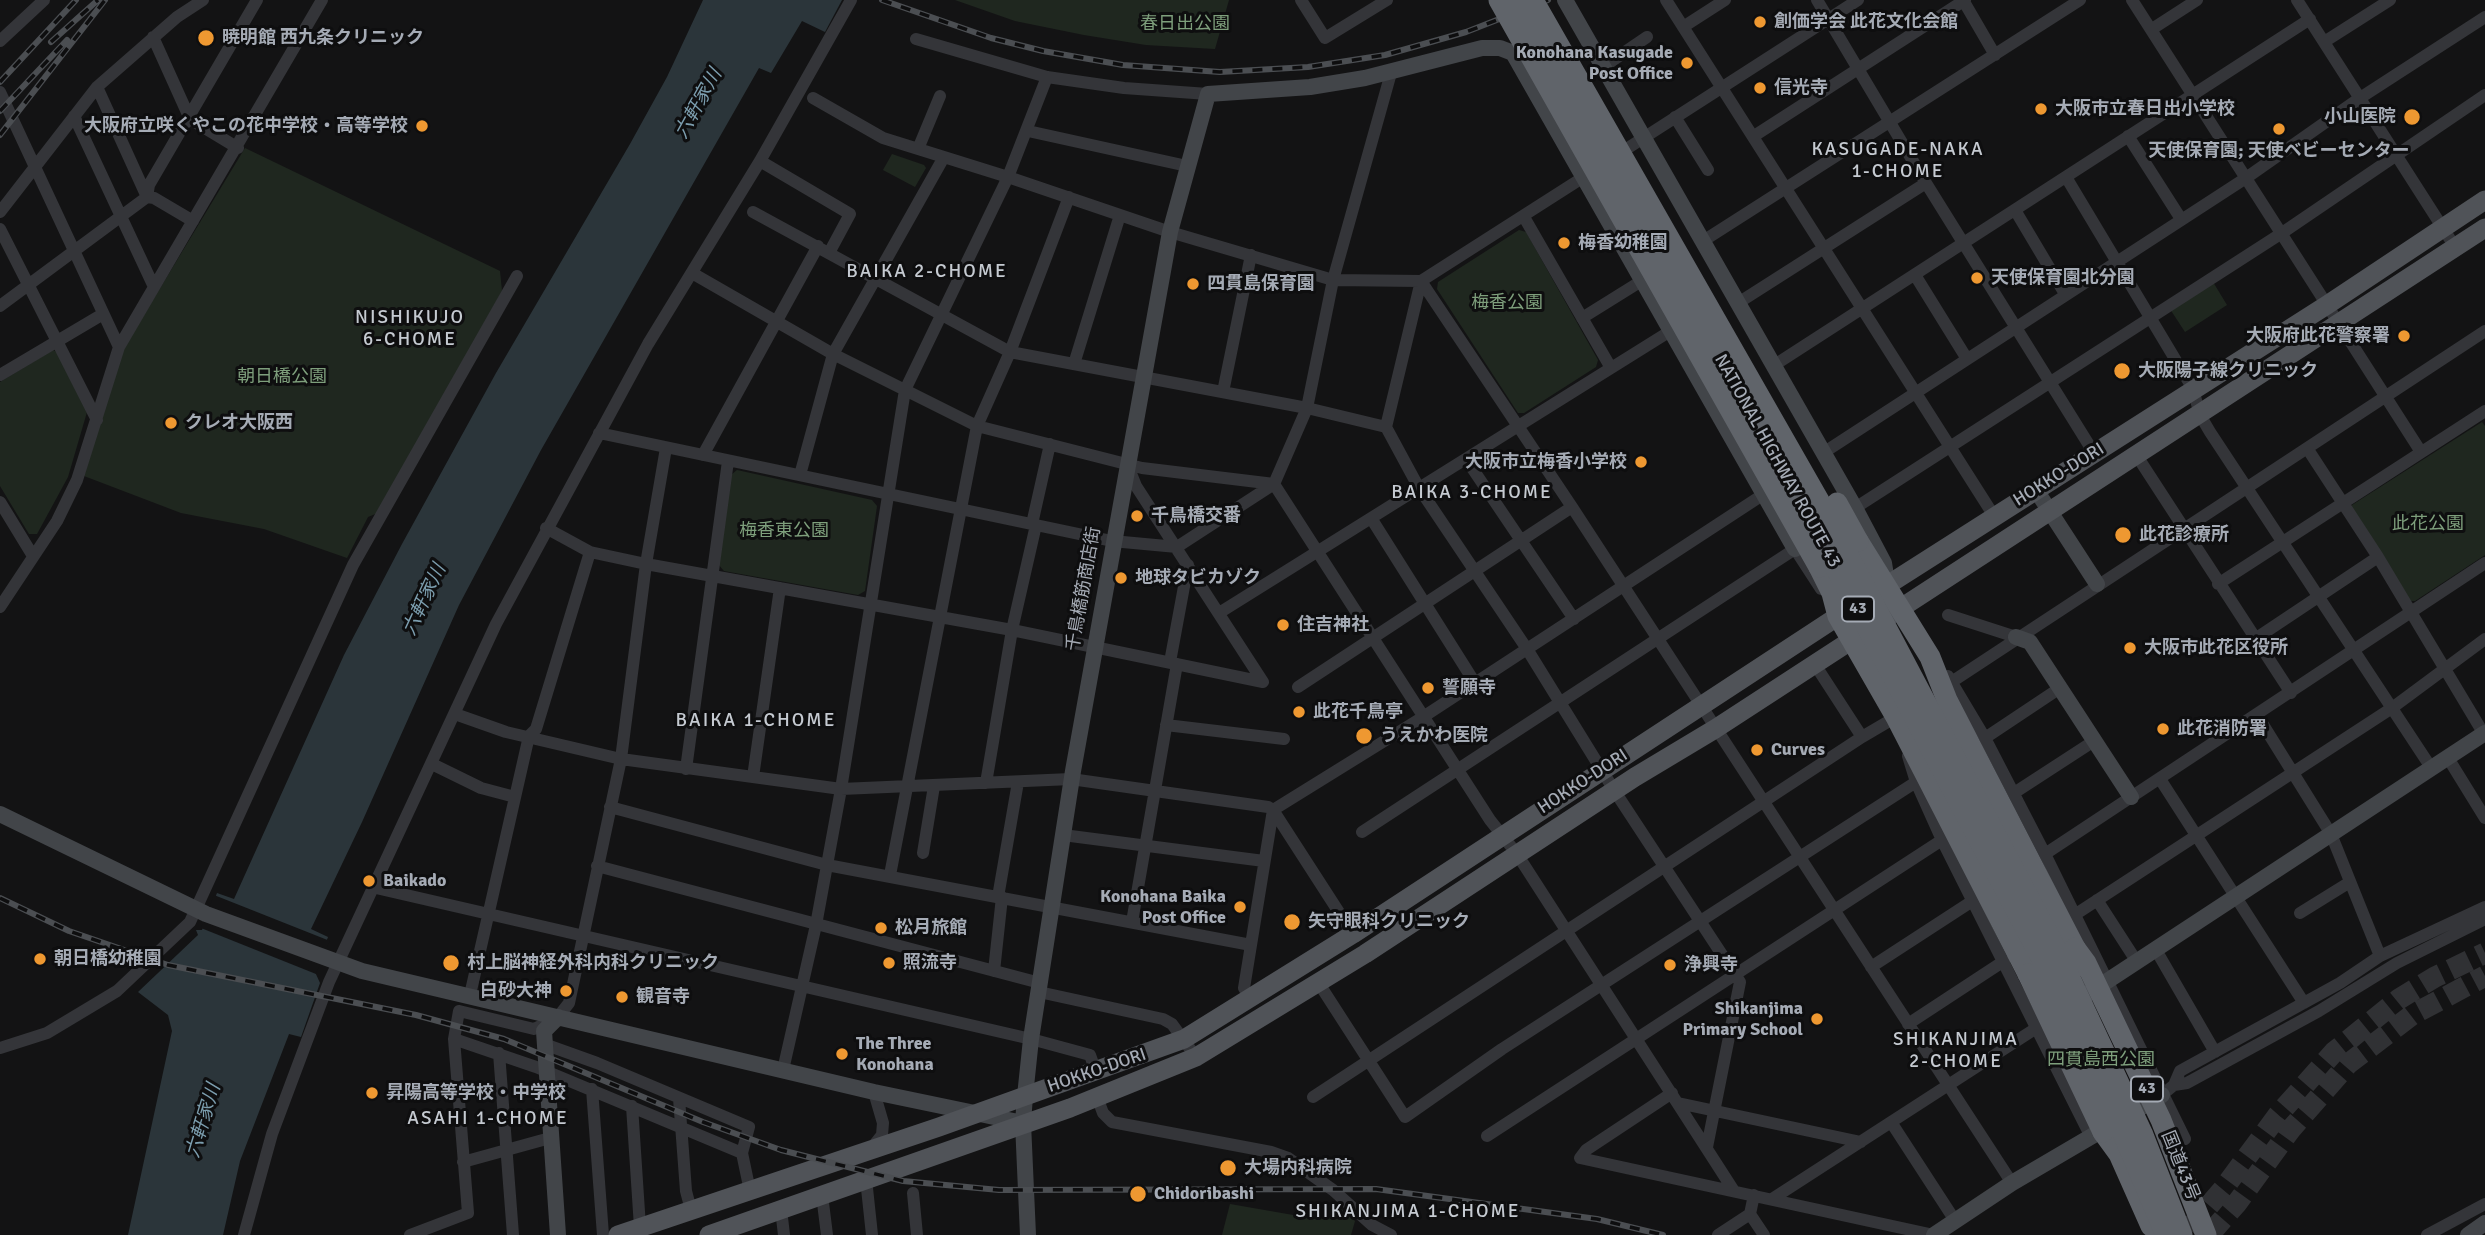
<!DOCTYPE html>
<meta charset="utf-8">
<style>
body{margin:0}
canvas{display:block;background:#131314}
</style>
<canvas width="2485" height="1235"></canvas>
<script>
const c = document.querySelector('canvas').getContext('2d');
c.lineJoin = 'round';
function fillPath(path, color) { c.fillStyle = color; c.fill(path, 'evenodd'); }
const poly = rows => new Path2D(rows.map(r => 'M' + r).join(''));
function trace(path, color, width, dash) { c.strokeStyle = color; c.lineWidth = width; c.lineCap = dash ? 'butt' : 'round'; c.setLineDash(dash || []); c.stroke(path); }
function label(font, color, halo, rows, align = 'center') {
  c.font = font + ' Signika,"Noto Sans JP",sans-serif'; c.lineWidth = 6; c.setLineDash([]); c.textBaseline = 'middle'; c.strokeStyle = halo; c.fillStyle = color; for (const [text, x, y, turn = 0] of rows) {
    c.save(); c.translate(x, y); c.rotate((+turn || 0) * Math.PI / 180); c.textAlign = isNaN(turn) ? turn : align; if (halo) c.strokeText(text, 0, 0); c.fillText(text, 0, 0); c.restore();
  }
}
fillPath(poly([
 [955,0,1229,0,1215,49,1146,45,1084,35,1015,21],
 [245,148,500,271,502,291,380,512,368,517,347,558,264,529,181,513,84,476,122,351],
 [892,154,924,165,926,168,915,187,883,170],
 [1519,230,1526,232,1598,360,1596,367,1524,413,1518,413,1437,289,1438,282],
 [2213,282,2227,305,2185,332,2170,309],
 [53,350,57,352,87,412,68,477,37,534,29,534,0,486,0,382],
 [2482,422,2485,426,2485,555,2415,601,2409,601,2352,511,2352,505],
 [737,470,872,500,877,506,865,591,858,595,724,571,718,564,731,475],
 [1332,1201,1355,1221,1351,1235,1222,1235,1230,1204,1316,1219]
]), '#1f271f');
fillPath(poly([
 [703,0,842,0,825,32,802,21,771,73,759,68,541,450,459,605,362,822,311,929,328,937,315,972,320,983,301,1037,289,1034,240,1161,223,1235,128,1235,172,1031,168,1015,138,992,198,935,196,930,202,930,217,893,234,899,344,655,402,544,496,373,630,144,667,77]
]), '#2b353a');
fillPath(poly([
 [214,895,330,941,316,974,201,928]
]), '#131314');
trace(poly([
 [2189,1229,2224,1188,2278,1115,2334,1052,2399,999,2435,977,2485,953],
 [2209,1235,2237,1203,2291,1129,2348,1064,2412,1015,2485,976]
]), '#303134', 21, [21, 10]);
trace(poly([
 [1301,0,1325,38,1387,0],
 [1666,0,1994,516],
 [1817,0,1926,183,2094,453],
 [1963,0,1995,55],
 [2132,0,2421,452],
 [2297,0,2455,247],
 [1683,27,1725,0],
 [2152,29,2197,0],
 [153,37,190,119,238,148],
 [916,39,1047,77,1124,88,1208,94],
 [0,41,44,0],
 [2324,42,2390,0],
 [1603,67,1647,37],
 [97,87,147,197,154,198,193,221],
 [0,92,119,347],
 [813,98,883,138,1008,177,1170,232,1333,280,1421,281,1590,173],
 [74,116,154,287],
 [1675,117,1708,170],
 [1028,131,1187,166],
 [1754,136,1965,0],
 [2128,136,2181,219],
 [918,149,940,96],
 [1617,155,1858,0],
 [760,161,850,214,829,253],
 [2066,177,2193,389,2200,415,2210,432,2432,769],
 [2015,210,2065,294],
 [0,212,97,87,177,17,203,0],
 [753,212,1010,352,1307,408,1386,427],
 [1524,217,1611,368],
 [0,229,97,420],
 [1703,241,2080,0],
 [692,273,833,354,977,426,1142,468,1274,484],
 [1915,275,1967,359],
 [1421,281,1572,507,2012,1183],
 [1421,281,1386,427,1419,488,1527,649,1614,790,1740,982,1707,1147],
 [1738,303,1926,183],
 [0,306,147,197,149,185,257,0],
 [1582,318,1643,280],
 [1074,364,1120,215],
 [1773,366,2310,19],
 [0,375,103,314],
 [1223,392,1251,255],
 [599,433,1112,541,1177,547,1274,484,1307,408,1333,280,1391,73],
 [2307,448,2378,557,2485,736],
 [1823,453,2246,178,2360,98,2485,17],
 [703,455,818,246],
 [2137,456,2291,693],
 [1466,459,1574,619],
 [1128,466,1136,486,1263,682],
 [800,475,833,354,944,157],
 [1274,484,1490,820,1517,854,1734,1191],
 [0,502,33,556],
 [1855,508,2282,233,2485,95],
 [1371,518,1475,683],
 [1032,524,1050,444],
 [546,528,590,552,646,564,1012,630,1263,682],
 [2218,584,2485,411],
 [0,607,57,521,77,480,119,347,322,0],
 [1219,613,1672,330],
 [1948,615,2016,637],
 [2255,639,2378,557],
 [1170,662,1188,565],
 [1814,663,1862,737],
 [1948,676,1985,738,2045,854,2185,1139],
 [1953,681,2485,331],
 [1298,687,1572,507],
 [455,714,506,732,621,759,841,789,1071,779,1268,807,1273,810,1353,934],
 [2257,715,2331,834,2380,956],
 [1166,725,1284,739],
 [1985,738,2060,688],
 [1908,756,1916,782,1942,840,2091,1137],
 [2448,758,2485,818],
 [432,764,481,788,515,797],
 [686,769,728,461],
 [753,777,780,588],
 [2160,779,2304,1003],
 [986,783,1012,630,1036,525],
 [2014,793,2094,741],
 [610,807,827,865,1251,945],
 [1273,810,1423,717,1764,494],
 [1362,832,1795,549,1821,589],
 [1063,835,1264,861],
 [923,853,934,786],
 [2045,854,2485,563],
 [597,866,1040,983],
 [890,875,977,426,1010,352,1069,197],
 [376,888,1031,1039,1090,1055,1096,1072],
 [998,897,1018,782],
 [2097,900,2137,962],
 [2300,913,2350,882],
 [2076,914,2392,708,2485,639],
 [1132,922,1177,664],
 [2156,950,2215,1052],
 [1871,967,1974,900],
 [994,971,1002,897],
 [1318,982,1405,1117,1502,1049,1916,782],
 [1039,992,1163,1019,1172,1024,1196,1057],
 [470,995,529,736,536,729,590,552],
 [1251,999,1244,988,1273,810],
 [1908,1024,2004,961],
 [454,1039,536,1067,742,1153],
 [544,1044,597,1063,749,1127,742,1153,750,1191],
 [0,1048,47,1033,117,991,190,922,353,565,517,276],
 [499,1053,513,1235],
 [783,1070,816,925,841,789,905,390,1008,177,1047,77],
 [2174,1085,2187,1083,2319,1011,2397,963,2485,919],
 [592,1089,603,1235],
 [1672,1093,1586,1150,1580,1158,1934,1235],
 [2162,1095,2174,1085,2180,1071,2340,983,2380,956,2485,907],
 [1097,1097,1103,1113,1112,1122,1271,1152,1288,1158,1333,1190,1372,1225,1391,1235],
 [1313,1097,1862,737,1896,717,1898,722],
 [679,1098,686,1191,691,1210],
 [1678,1103,1861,1142],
 [632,1106,640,1227],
 [1891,1122,1954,1219],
 [1487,1136,1942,840],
 [870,1150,882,1135,883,1123,874,1092],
 [463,1162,550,1138],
 [866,1179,872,1235],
 [913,1193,917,1235],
 [822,1195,827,1235],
 [1772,1199,2038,1027],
 [781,1209,784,1235],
 [1750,1214,1764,1235],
 [244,1235,272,1134,329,982,496,624,648,344,760,161,851,0],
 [410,1235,468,1213,454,1039,459,1011,534,1029,558,1017,569,1003,621,759,646,564,666,448],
 [1718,1235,1750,1214,1754,1195],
 [2427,1235,2485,1204]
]), '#343539', 12);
trace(poly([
 [1565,0,1855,508,1884,563,1887,582],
 [2036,490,2097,584],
 [2016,637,2030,642,2131,797],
 [0,814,206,914,362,971,874,1092,1023,1123],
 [2089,993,2485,733],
 [558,1017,544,1031,558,1235],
 [1028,1235,1023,1123,1025,1096,1031,1039,1073,771,1170,232,1208,94,1310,87,1365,78,1482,48,1500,48,1513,53,1795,549],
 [1934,1235,2012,1183,2162,1095],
 [2468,1235,2485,1223]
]), '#424549', 16);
trace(poly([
 [1875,593,2327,305,2485,200],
 [618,1235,939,1127,1184,1039,1353,934,1849,609],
 [709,1235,1070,1108,1196,1057,1365,954,1635,777,1715,729,2485,228]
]), '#505358', 19);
trace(poly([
 [1858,541,1930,657,1947,700,2075,948,2078,966],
 [1819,567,1832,593,1838,616,1896,717,2028,974],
 [2103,1132,2119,1154,2151,1226]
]), '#60646a', 21);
const rail = poly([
 [882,0,991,38,1043,51,1123,65,1220,72,1308,67,1385,55,1466,32,1548,0],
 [51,42,98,0],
 [0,82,76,0],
 [0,111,67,40],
 [0,135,105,0],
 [0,898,69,931,168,965,416,1015,504,1039,703,1122,781,1150,903,1181,999,1190,1376,1189,1597,1219,1663,1235]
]);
trace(rail, '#4b4e52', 6);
trace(rail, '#0e0e0f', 3.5, [10]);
trace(poly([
 [1499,0,1819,567],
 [1515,0,1652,235,1808,515,2045,965,2105,1091,2166,1235],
 [1533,0,1822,506,2060,957,2143,1135,2182,1235],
 [1837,503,1858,541],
 [2075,948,2086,963,2161,1120,2206,1235],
 [2028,974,2103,1132]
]), '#60646a', 21);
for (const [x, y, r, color] of [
 [1760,22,7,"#ee9831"],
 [206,38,9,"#ee9831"],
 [1687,63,7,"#ee9831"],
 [1760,88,7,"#ee9831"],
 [2041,109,7,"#ee9831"],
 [2412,117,9,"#ee9831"],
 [422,126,7,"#ee9831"],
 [2279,129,7,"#ee9831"],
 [1564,243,7,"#ee9831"],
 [1977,278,7,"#ee9831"],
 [1193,284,7,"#ee9831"],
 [2404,336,7,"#ee9831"],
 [2122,371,9,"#ee9831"],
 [171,423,7,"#ee9831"],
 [1641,462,7,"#ee9831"],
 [1137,516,7,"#ee9831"],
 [2123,535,9,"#ee9831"],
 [1121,578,7,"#ee9831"],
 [1283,625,7,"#ee9831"],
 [2130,648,7,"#ee9831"],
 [1428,688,7,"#ee9831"],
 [1299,712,7,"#ee9831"],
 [2163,729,7,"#ee9831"],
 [1364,736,9,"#ee9831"],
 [1757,750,7,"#ee9831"],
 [369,881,7,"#ee9831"],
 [1240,907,7,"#ee9831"],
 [1292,922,9,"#ee9831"],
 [881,928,7,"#ee9831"],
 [40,959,7,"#ee9831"],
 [451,963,9,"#ee9831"],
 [889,963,7,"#ee9831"],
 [1670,965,7,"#ee9831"],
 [566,991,7,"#ee9831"],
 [622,997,7,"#ee9831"],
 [1817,1019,7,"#ee9831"],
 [842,1054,7,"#ee9831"],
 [372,1093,7,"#ee9831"],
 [1228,1168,9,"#ee9831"],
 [1138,1194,9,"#ee9831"]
]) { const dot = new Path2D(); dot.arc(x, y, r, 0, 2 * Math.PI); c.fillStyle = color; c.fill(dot); trace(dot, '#0e0e0f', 2.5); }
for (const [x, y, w] of [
 [1858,609,32],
 [2147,1089,32]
]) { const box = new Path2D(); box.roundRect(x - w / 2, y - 12.5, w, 25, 5); c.fillStyle = '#0e0e0f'; c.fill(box); trace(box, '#a5abb5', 2); }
label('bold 16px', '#a5abb5', null, [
 ["43",1858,609],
 ["43",2147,1089]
]);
label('bold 18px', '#a5abb5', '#0e0e0f', [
 ["創価学会 此花文化会館",1774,22],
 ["暁明館 西九条クリニック",222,38],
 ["Konohana Kasugade",1673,53,"right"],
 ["Post Office",1673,74,"right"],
 ["信光寺",1774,88],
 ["大阪市立春日出小学校",2055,109],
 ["小山医院",2396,117,"right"],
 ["大阪府立咲くやこの花中学校・高等学校",408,126,"right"],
 ["天使保育園; 天使ベビーセンター",2279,151,"center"],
 ["梅香幼稚園",1578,243],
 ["天使保育園北分園",1991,278],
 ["四貫島保育園",1207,284],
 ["大阪府此花警察署",2390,336,"right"],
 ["大阪陽子線クリニック",2138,371],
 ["クレオ大阪西",185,423],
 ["大阪市立梅香小学校",1627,462,"right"],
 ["千鳥橋交番",1151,516],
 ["此花診療所",2139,535],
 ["地球タビカゾク",1135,578],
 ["住吉神社",1297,625],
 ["大阪市此花区役所",2144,648],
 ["誓願寺",1442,688],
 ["此花千鳥亭",1313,712],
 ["此花消防署",2177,729],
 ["うえかわ医院",1380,736],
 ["Curves",1771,750],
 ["Baikado",383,881],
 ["Konohana Baika",1226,897,"right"],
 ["Post Office",1226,918,"right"],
 ["矢守眼科クリニック",1308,922],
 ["松月旅館",895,928],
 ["朝日橋幼稚園",54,959],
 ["村上脳神経外科内科クリニック",467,963],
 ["照流寺",903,963],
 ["浄興寺",1684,965],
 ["白砂大神",552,991,"right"],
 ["観音寺",636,997],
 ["Shikanjima",1803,1009,"right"],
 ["Primary School",1803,1030,"right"],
 ["The Three",856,1044],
 ["Konohana",856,1065],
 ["昇陽高等学校・中学校",386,1093],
 ["大場内科病院",1244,1168],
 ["Chidoribashi",1154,1194]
], 'left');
label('18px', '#7e9f7c', '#0e0e0f', [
 ["春日出公園",1185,24],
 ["梅香公園",1507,303],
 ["朝日橋公園",282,377],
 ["此花公園",2428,524],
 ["梅香東公園",784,531],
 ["四貫島西公園",2101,1060]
]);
label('18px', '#a5abb5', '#0e0e0f', [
 ["NATIONAL HIGHWAY ROUTE 43",1777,461,61],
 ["HOKKO-DORI",2059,475,-32],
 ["千鳥橋筋商店街",1084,589,-80],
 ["HOKKO-DORI",1583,782,-33],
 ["HOKKO-DORI",1097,1071,-19],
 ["国道43号",2180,1166,68]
]);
label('italic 19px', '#7c9eaf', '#0e0e0f', [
 ["六軒家川",699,104,-61],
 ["六軒家川",425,600,-65],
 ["六軒家川",204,1121,-73]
]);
c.letterSpacing = '2px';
label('19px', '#c5cad1', '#0e0e0f', [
 ["KASUGADE-NAKA",1898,150],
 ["1-CHOME",1898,172],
 ["BAIKA 2-CHOME",927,272],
 ["NISHIKUJO",410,318],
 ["6-CHOME",410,340],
 ["BAIKA 3-CHOME",1472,493],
 ["BAIKA 1-CHOME",756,721],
 ["SHIKANJIMA",1956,1040],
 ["2-CHOME",1956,1062],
 ["ASAHI 1-CHOME",488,1119],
 ["SHIKANJIMA 1-CHOME",1408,1212]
]);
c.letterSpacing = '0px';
</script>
